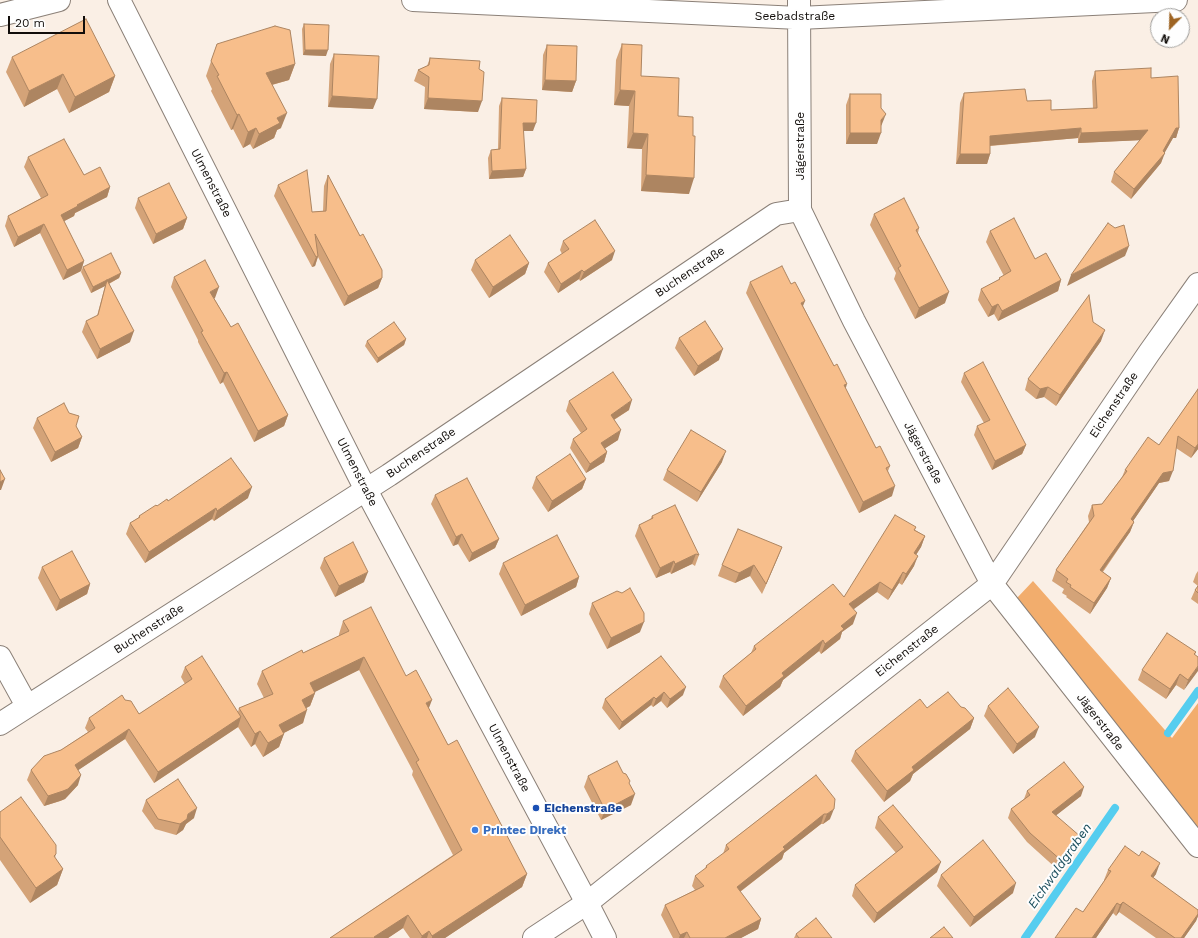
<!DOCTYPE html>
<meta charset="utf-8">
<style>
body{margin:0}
#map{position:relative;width:1198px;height:938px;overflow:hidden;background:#faefe5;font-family:"Work Sans",sans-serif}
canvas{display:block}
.north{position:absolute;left:1150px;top:8px;width:40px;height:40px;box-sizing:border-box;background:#fefefe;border:1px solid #9f9e9c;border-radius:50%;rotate:203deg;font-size:11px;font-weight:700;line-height:16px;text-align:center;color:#110d0a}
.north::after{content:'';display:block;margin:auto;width:14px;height:18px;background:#9e6423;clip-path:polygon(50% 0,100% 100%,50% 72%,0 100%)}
.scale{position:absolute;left:8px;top:16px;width:77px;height:18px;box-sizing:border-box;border:2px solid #110d0a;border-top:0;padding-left:5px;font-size:12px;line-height:14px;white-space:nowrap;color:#110d0a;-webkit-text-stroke:3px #fefefe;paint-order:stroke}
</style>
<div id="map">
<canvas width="1198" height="938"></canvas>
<div class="north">N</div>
<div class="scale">20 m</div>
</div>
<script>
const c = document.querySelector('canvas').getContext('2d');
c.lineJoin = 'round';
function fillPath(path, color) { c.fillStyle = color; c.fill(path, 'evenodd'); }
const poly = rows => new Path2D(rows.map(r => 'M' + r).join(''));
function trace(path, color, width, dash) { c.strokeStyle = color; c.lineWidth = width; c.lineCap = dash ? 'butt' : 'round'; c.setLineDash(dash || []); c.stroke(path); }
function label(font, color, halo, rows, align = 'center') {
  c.font = font + ' "Work Sans",sans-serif'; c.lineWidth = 4; c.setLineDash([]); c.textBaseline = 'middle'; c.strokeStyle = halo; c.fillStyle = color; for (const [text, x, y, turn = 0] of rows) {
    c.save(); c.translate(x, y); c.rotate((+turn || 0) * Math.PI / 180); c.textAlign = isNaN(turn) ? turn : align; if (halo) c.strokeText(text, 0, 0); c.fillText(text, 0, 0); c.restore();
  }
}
fillPath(poly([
 [1033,581,1172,738,1198,703,1198,832,1017,598]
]), '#f2ad6d');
trace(poly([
 [1168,733,1198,691],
 [1025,938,1115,808]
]), '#55cdef', 8);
const street = poly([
 [413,0,799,18,1176,0],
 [799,0,800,210,854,321,992,584,1198,846],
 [0,15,59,0],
 [0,657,27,706],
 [0,724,389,475,776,214,800,210],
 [534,938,587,903,607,887,992,584,1149,353,1198,284]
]);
const secondary = poly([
 [119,0,366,490,587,903,605,938]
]);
trace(street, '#8b8078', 24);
trace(secondary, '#8b8078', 24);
trace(street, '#fff', 22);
trace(secondary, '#fff', 22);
fillPath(poly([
 [304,24,326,56,303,55,302,29],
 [217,44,295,64,289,80,272,85,281,128,277,130,274,138,253,149,250,144,243,148,233,129,231,130,211,91,212,89,206,76],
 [622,44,641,76,678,116,689,194,641,191,642,149,627,148,629,106,614,105,616,60],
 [547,45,576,81,572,92,542,90,543,55],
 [334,54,373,109,328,107,330,64],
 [12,57,115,76,109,92,69,113,57,89,24,107,6,72],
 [430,58,479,69,478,112,424,109,425,87,414,81,418,70,427,66],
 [1095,71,1151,78,1179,128,1176,138,1173,138,1164,153,1161,163,1131,199,1111,182,1114,172,1140,140,1078,143,1078,138,990,146,990,154,987,164,956,164,960,103,964,93,1027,101,1051,110,1093,109,1092,81],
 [850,94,881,108,882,124,881,126,877,144,846,144,846,105],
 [502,98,533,131,523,131,526,169,523,177,489,179,488,158,491,150,498,149,499,106],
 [28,157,84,175,110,187,107,197,75,213,74,216,64,221,84,261,81,271,63,280,40,233,14,247,5,226,8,216,41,198,24,167],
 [328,175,382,278,378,288,344,306,318,257,315,266,312,267,274,196,278,185,312,212,323,211,324,186],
 [138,198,187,218,183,229,153,244,135,208],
 [874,214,919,228,918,233,945,303,915,319,894,279,896,273,870,225],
 [990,231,1035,259,1061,280,1058,291,998,321,994,314,988,317,978,300,981,289,999,280,999,278,1004,276,986,242],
 [563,241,612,260,580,281,579,279,558,293,544,272,548,263,562,254,560,250],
 [475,260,529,263,525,274,489,298,471,270],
 [83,267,121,273,119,278,109,284,130,342,97,359,82,332,86,321,97,316,105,286,91,293,81,272],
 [174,277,215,298,214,298,231,327,288,415,284,426,254,442,223,382,220,384,198,342,198,340,171,287],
 [750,282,803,306,876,448,890,466,888,471,892,496,859,513,746,293],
 [1093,322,1101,341,1056,406,1044,397,1036,399,1025,390,1028,379],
 [679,338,719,360,694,376,675,348],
 [406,339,404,345,377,363,365,346,367,341],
 [964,373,1026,445,1022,454,992,470,974,435,977,426,984,423,961,382],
 [1198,389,1198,449,1191,458,1176,448,1169,481,1159,483,1133,521,1134,522,1130,532,1103,572,1111,578,1107,588,1090,614,1066,597,1067,596,1062,593,1064,589,1052,581,1056,570,1089,522,1088,516,1092,505,1102,504,1122,477,1125,470,1159,445],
 [569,401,629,410,614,420,618,440,605,448,607,452,604,462,586,473,570,448,573,439,581,433,566,411],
 [37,418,76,426,82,437,78,448,51,462,33,428],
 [722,462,697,502,663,480,667,470],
 [536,477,586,479,582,489,548,512,532,488],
 [435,495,499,539,495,548,469,562,458,544,453,546,431,504],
 [248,498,214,521,212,519,145,563,126,534,130,523,138,518,139,516,168,501],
 [652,516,699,555,695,566,692,564,671,574,670,572,656,578,635,536,639,525,650,520],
 [916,527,915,530,925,536,921,547,916,555,914,566,902,585,899,583,888,600,877,592,853,609,853,624,842,632,840,639,821,654,819,651,783,680,780,687,743,716,719,687,723,676,751,653,754,646,844,597],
 [782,547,778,557,762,594,750,576,735,583,718,576,722,565],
 [324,558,364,582,335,597,320,568],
 [503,563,579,577,576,587,521,616,499,574],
 [42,567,90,584,87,594,56,611,38,578],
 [1198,571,1198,604,1191,599,1195,590,1198,586,1193,582,1196,574],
 [622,593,640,632,607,649,589,614,592,603],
 [343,621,406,676,429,709,448,745,527,874,522,887,445,938,410,938,403,928,388,938,330,938,453,855,412,775,413,771,359,670,314,692,315,693,310,706,306,708,303,723,284,733,279,747,263,757,255,744,251,747,238,727,154,783,125,739,78,770,78,785,65,799,60,801,44,806,27,780,31,770,88,732,85,728,89,718,125,700,139,714,185,684,181,677,185,667,238,712,239,708,264,698,257,684,262,671,303,653,339,636,339,634],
 [1196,652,1195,655,1198,657,1184,690,1176,685,1166,699,1138,680,1142,670],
 [661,656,683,695,667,708,661,701,653,707,651,705,619,730,602,708,605,699],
 [988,706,1035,737,1013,754,984,716],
 [961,707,974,718,970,729,913,774,910,781,884,802,851,761,855,751,927,708],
 [816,775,830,819,823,824,821,824,784,853,782,859,740,892,761,919,758,929,741,938,673,938,661,915,665,905,695,890,692,886,695,876,705,869,706,866,723,854,726,845],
 [588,776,629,783,631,805,601,820,584,787],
 [1027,791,1081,796,1056,815,1078,846,1073,854,1058,870,1027,842,1008,818,1011,809,1024,799],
 [146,800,194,818,186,824,183,830,176,835,155,829,142,811],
 [0,812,56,854,55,858,63,869,57,885,30,903,0,860],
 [878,817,937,872,874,923,852,896,855,885,896,853,875,828],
 [1108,870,1156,874,1153,878,1198,910,1198,916,1196,921,1184,938,1156,938,1119,912,1116,916,1113,913,1096,938,1055,938,1083,912,1105,880,1104,880],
 [941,875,1013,893,970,927,937,886],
 [796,934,799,938,794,938]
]), '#d4a378');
fillPath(poly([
 [305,50,328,50,326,56,303,55],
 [295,64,289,80,260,88,266,73],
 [63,74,57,89,24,107,29,91],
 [115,76,109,92,69,113,75,97],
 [545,80,576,81,572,92,542,90],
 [620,90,635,91,629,106,614,105],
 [332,96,377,99,373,109,328,107],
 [428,98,482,101,478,112,424,109],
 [287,113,281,128,277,130,274,138,253,149,259,134,277,118],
 [239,114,233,129,231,130,237,115],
 [886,114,882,124,877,131,881,120],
 [523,123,536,123,533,131,520,131],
 [256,128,250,144,243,148,248,132],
 [1081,128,1078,138,986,146,990,136],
 [1176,128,1179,128,1176,138,1173,138,1164,154,1165,153,1161,163,1131,199,1134,189,1163,151],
 [1148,130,1145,140,1078,143,1081,133],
 [633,133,648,134,642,149,627,148],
 [850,133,881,133,877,144,846,144],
 [960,154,990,154,987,164,956,164],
 [526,169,523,177,489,179,492,171],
 [646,175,694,178,689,194,641,191],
 [110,187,107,197,75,213,74,216,57,225,61,215,77,205],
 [187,218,183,229,153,244,156,234],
 [44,224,40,233,14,247,18,237],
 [1129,246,1125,256,1067,286,1071,275],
 [615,251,612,260,580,281,584,272],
 [318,256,315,266,312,267,316,257],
 [84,261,81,271,63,280,67,270],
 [529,263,525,274,489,298,493,287],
 [582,270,579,279,558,293,561,284],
 [121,273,119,278,106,285,107,280],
 [382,278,378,288,344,306,348,296],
 [107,280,105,286,91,293,93,287],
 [1061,280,1058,291,998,321,1002,311],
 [219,287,215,298,207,302,210,292],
 [949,292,945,303,915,319,919,308],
 [805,301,801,311,801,303],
 [998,304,994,314,988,317,992,307],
 [1105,330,1101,341,1056,406,1060,395],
 [134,331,130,342,97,359,100,349],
 [406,339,404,345,377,363,378,358],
 [723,349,719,360,694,376,698,366],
 [227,372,223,382,220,384,224,373],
 [847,384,844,394,844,385],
 [1048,387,1044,397,1036,399,1040,389],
 [632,400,629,410,607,424,611,415],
 [288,415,284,426,254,442,258,431],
 [621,430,618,440,598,453,601,443],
 [82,437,78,448,51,462,55,452],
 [1198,444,1198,449,1191,458,1195,448],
 [1026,445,1022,454,992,470,995,461],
 [726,451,722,462,697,502,701,492],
 [607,452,604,462,586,473,590,464],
 [1173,471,1169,481,1159,483,1127,530,1131,519,1163,473],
 [5,479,1,490,0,490,0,482],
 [586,479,582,489,548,512,552,501],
 [895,486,892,496,859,513,863,502],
 [252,487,248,498,214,521,217,511],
 [216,508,212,519,145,563,149,552],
 [1134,522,1130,532,1096,580,1100,570],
 [462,534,458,544,453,546,456,537],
 [925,536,921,547,910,564,914,553],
 [499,539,495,548,469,562,472,553],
 [782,547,778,557,762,594,766,584],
 [696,554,692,564,671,574,675,564],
 [918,556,914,566,902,585,906,574],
 [674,561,670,572,656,578,660,568],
 [754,565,750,576,735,583,739,573],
 [368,572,364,582,335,597,339,586],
 [903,572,899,583,888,600,892,590],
 [579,577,576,587,521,616,525,605],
 [1111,578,1107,588,1090,614,1094,603],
 [880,582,877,592,846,615,849,604],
 [90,584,87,594,56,611,60,600],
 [857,613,853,624,842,632,840,639,821,654,825,644,841,626],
 [644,622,640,632,607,649,611,638],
 [823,640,819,651,783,680,780,687,743,716,746,706,782,673],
 [364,657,359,670,305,697,310,683],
 [1198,666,1198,671,1184,690,1188,680],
 [1180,674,1176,685,1166,699,1170,689],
 [686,687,683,695,667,708,670,699],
 [664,692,661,701,653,707,656,699],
 [315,693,310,706,297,713,302,700],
 [654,697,651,705,619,730,622,722],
 [432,700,427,713,426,703],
 [307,710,303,723,274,738,279,725],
 [241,717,238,727,154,783,158,772],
 [974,718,970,729,913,774,910,781,884,802,887,791,912,767],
 [1039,727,1035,737,1013,754,1017,744],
 [129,729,125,739,71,775,75,765],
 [260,731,255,744,251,747,255,734],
 [284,734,279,747,263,757,268,743],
 [81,775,78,785,65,799,60,801,44,806,48,796],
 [1084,787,1081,796,1049,821,1052,812],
 [635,794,631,805,601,820,605,810],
 [197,808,194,818,186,824,183,830,176,835,180,824,188,814],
 [834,809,830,819,823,824,827,814],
 [824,814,821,824,784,853,782,859,733,897,737,887,783,847],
 [1081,837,1078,846,1073,854,1058,870,1062,861],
 [941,862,937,872,874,923,877,913],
 [1160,863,1156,874,1147,886,1151,876],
 [63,869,57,885,30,903,36,888],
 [527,874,522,887,445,938,432,938,432,936],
 [1016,883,1013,893,970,927,974,917],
 [1123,902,1119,912,1116,916,1120,905],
 [1117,903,1113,913,1096,938,1092,938],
 [1198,914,1198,916,1196,921,1184,938,1181,938],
 [408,915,403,928,388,938,374,938,374,937],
 [761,919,758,929,741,938,725,938],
 [429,931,427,938,421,938,422,936],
 [687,932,684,938,679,938,680,935]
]), '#ad8561');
const building = poly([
 [86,19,115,76,75,97,63,74,29,91,12,57,86,19],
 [304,24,329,25,328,50,305,50,304,24],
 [275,26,290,30,295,64,266,73,287,113,277,118,280,123,259,134,256,128,248,132,239,114,237,115,217,76,219,75,211,61,217,44,275,26],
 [622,44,642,45,641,76,679,78,678,116,693,117,693,136,695,136,694,178,646,175,648,134,633,133,635,91,620,90,622,44],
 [547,45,577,46,576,81,545,80,547,45],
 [334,54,379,56,377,99,332,96,334,54],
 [430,58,480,61,479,69,484,72,482,101,428,98,429,77,418,70,429,65,430,58],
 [1151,68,1151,78,1178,76,1179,128,1176,128,1163,151,1165,153,1134,189,1114,172,1148,130,1081,133,1081,128,990,136,990,154,960,154,964,93,1025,89,1027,101,1051,100,1051,110,1097,108,1095,71,1151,68],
 [850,94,881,94,881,108,886,114,881,120,881,133,850,133,850,94],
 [502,98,537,100,536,123,523,123,526,169,492,171,491,150,500,149,502,98],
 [64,139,84,175,100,167,110,187,77,205,78,206,61,215,84,261,67,270,44,224,18,237,8,216,48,195,28,157,64,139],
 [307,170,312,212,326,211,328,175,360,236,363,234,382,270,382,278,348,296,315,234,318,256,316,257,278,185,307,170],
 [169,183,187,218,156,234,138,198,169,183],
 [904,198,919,228,916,230,949,292,919,308,898,268,901,266,874,214,904,198],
 [1014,218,1035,259,1046,253,1061,280,1002,311,998,304,992,307,981,289,1000,279,999,278,1011,271,990,231,1014,218],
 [595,220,615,251,584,272,582,270,561,284,548,263,569,249,563,241,595,220],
 [1108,223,1115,228,1124,225,1129,246,1071,275,1108,223],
 [510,235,529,263,493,287,475,260,510,235],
 [111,253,121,273,93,287,83,267,111,253],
 [205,260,219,287,210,292,231,327,238,323,288,415,258,431,227,372,224,373,201,332,203,331,174,277,205,260],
 [782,266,791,284,795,282,805,301,801,303,834,366,837,364,847,384,844,385,876,448,880,446,890,466,886,468,895,486,863,502,750,282,782,266],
 [107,280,134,331,100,349,86,321,98,315,107,280],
 [1089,295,1093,322,1105,330,1060,395,1048,387,1040,389,1028,379,1089,295],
 [705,321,723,349,698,366,679,338,705,321],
 [394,322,406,339,378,358,367,341,394,322],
 [983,362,1026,445,995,461,977,426,990,420,964,373,983,362],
 [613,372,632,400,611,415,621,430,601,443,607,452,590,464,573,439,587,429,569,401,613,372],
 [1198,389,1198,444,1195,448,1178,436,1173,471,1163,473,1131,519,1134,522,1100,570,1111,578,1094,603,1070,587,1071,585,1066,582,1068,579,1056,570,1094,516,1092,505,1102,504,1127,471,1125,470,1148,437,1159,445,1198,389],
 [64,403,69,413,79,416,76,426,82,437,55,452,37,418,64,403],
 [691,430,726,451,701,492,667,470,691,430],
 [570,454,586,479,552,501,536,477,570,454],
 [231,458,252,487,217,511,216,508,149,552,130,523,140,517,139,516,156,505,157,506,167,499,168,501,231,458],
 [0,470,5,479,0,482,0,470],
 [467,478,499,539,472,553,462,534,456,537,435,495,467,478],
 [675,505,699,555,696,554,675,564,674,561,660,568,639,525,653,518,652,516,675,505],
 [895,515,916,527,914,530,925,536,914,553,918,556,906,574,903,572,892,590,880,582,849,604,857,613,841,626,844,629,825,644,823,640,782,673,784,676,746,706,723,676,756,649,754,646,833,584,844,597,895,515],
 [738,529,782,547,766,584,754,565,739,573,722,565,738,529],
 [557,535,579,577,525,605,503,563,557,535],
 [353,542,368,572,339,586,324,558,353,542],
 [72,551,90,584,60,600,42,567,72,551],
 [1198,586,1198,593,1195,590,1198,586],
 [630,588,644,613,644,622,611,638,592,603,617,591,622,593,630,588],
 [371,607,406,676,416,670,432,700,426,703,448,745,457,740,527,874,432,936,429,931,422,936,408,915,374,937,375,938,330,938,462,850,416,762,419,760,364,657,310,683,315,693,302,700,307,710,279,725,284,734,268,743,260,731,255,734,239,708,273,694,262,671,302,650,303,653,349,631,343,621,371,607],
 [1167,633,1196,652,1194,654,1198,657,1198,666,1188,680,1180,674,1170,689,1142,670,1167,633],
 [202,656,241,717,158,772,129,729,75,765,81,775,68,789,63,791,48,796,31,770,44,756,61,750,95,728,89,718,122,695,125,700,131,701,139,714,192,679,185,667,202,656],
 [661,656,686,687,670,699,664,692,656,699,654,697,622,722,605,699,661,656],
 [1008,688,1039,727,1017,744,988,706,1008,688],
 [948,692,961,707,965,708,974,718,912,767,914,770,887,791,855,751,920,699,927,708,948,692],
 [617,761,623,773,626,774,630,781,629,783,635,794,605,810,588,776,617,761],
 [1064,762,1084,787,1052,812,1081,837,1077,845,1062,861,1030,833,1011,809,1030,795,1027,791,1064,762],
 [816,775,835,799,834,809,827,814,824,814,783,847,785,849,737,887,761,919,725,938,690,938,687,932,680,935,665,905,704,886,695,876,707,867,706,866,729,849,726,845,816,775],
 [178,779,197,808,188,814,187,819,180,824,158,819,146,800,178,779],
 [21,797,56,845,56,854,54,856,63,869,36,888,0,837,0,812,21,797],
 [893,805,941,862,877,913,855,885,903,847,878,817,893,805],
 [983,840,1016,883,974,917,941,875,983,840],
 [1125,846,1139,856,1142,851,1160,863,1151,876,1198,910,1198,914,1181,938,1175,938,1123,902,1120,905,1117,903,1092,938,1055,938,1076,908,1083,912,1111,871,1108,870,1125,846],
 [816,918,832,938,799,938,796,934,816,918],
 [944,927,953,938,930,938,944,927]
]);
fillPath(building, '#f7be8b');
trace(building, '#ad8561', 1);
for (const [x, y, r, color] of [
 [536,808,4,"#1a4fb4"],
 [475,830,4,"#3f7fe0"]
]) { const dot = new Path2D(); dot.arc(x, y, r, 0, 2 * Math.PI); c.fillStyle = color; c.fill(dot); trace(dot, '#fefefe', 1.5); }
label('12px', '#110d0a', '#fefefe', [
 ["Seebadstraße",795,16],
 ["Jägerstraße",800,146,-90],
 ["Ulmenstraße",211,183,63],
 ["Buchenstraße",690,272,-34],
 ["Eichenstraße",1114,405,-56],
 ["Buchenstraße",421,453,-34],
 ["Jägerstraße",923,453,62],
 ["Ulmenstraße",357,472,63],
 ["Buchenstraße",149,629,-33],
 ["Eichenstraße",907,651,-38],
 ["Jägerstraße",1100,722,52],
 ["Ulmenstraße",509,758,62]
]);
label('bold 12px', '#164399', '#fefefe', [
 ["Eichenstraße",544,808]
], 'left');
label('bold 12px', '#366cbe', '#fefefe', [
 ["Printec Direkt",483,830]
], 'left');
label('italic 13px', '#1b4e5d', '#fefefe', [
 ["Eichwaldgraben",1060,866,-55]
]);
</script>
